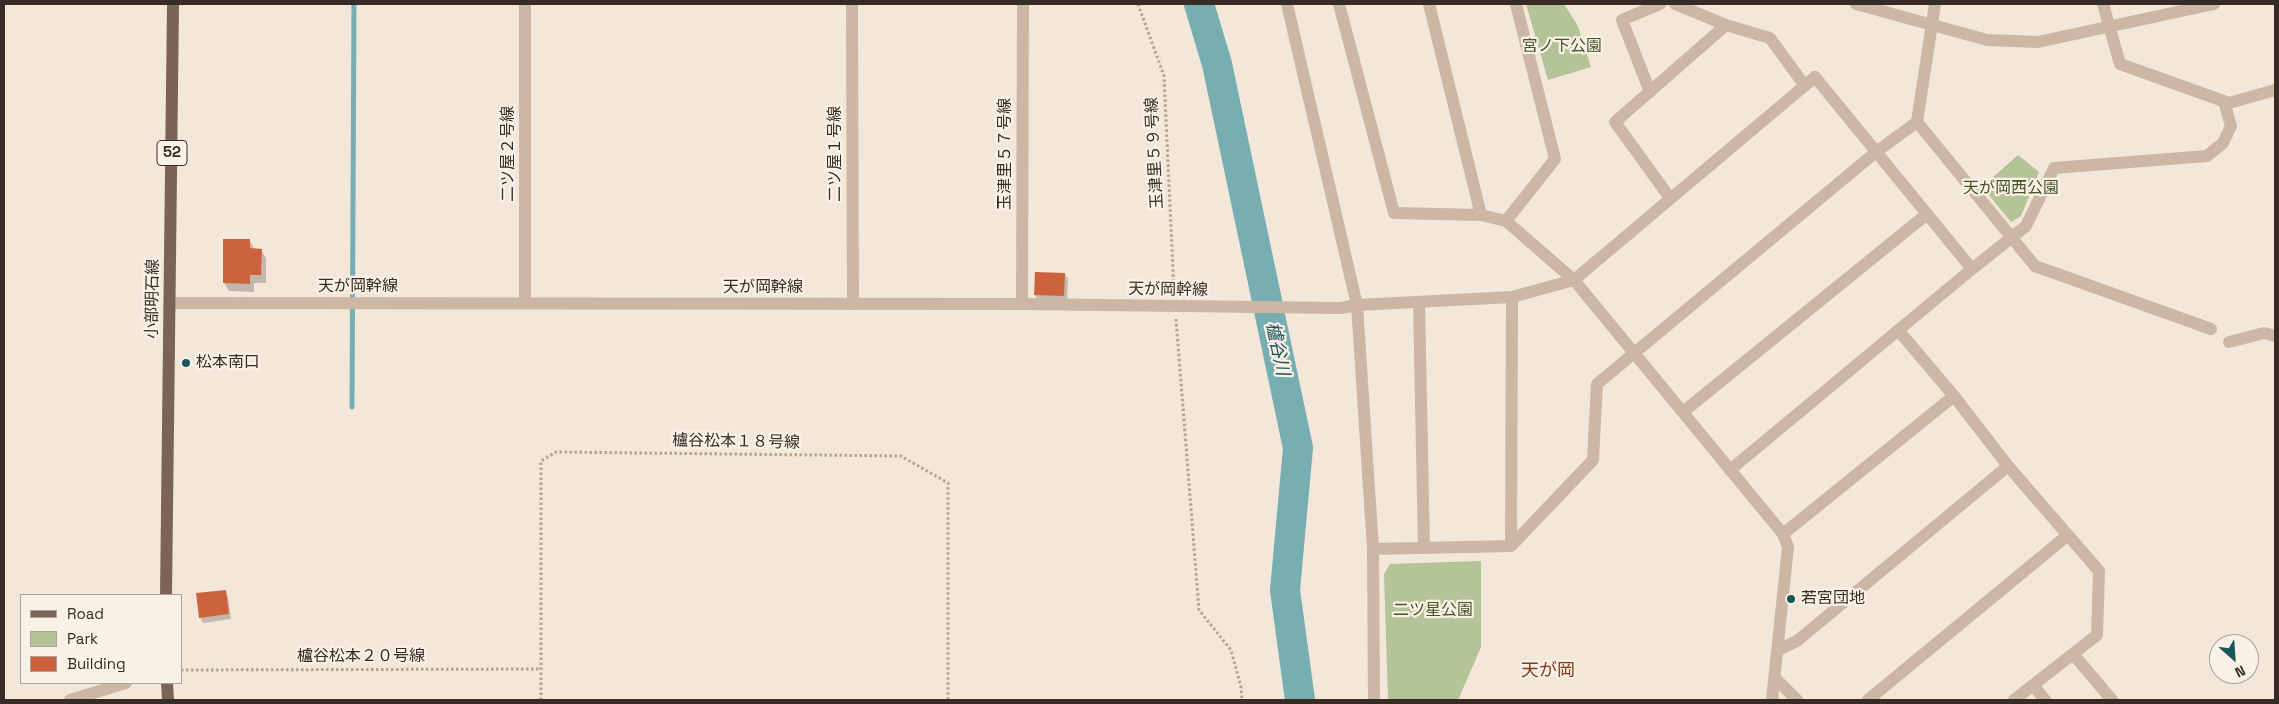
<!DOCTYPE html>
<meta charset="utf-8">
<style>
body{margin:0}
#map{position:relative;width:2279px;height:704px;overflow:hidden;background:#f3e7d9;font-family:"Space Grotesk",sans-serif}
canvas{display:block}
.frame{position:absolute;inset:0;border:5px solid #372c26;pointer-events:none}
.legend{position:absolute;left:20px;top:594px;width:162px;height:90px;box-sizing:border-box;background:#faf1e6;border:1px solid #aca299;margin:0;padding:6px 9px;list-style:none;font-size:15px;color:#372c26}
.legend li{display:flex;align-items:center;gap:10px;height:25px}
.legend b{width:25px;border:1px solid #aca299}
.north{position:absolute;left:2209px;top:634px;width:50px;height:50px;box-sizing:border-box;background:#faf1e6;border:1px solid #aca299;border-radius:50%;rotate:154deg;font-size:14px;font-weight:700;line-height:20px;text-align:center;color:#372c26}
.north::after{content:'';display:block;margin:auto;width:18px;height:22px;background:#1a555b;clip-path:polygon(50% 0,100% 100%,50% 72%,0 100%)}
</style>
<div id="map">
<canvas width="2279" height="704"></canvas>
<div class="frame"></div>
<ul class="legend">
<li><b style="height:6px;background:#7a6357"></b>Road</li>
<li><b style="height:14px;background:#b4c398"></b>Park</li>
<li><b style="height:14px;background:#cd633d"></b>Building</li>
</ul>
<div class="north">N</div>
</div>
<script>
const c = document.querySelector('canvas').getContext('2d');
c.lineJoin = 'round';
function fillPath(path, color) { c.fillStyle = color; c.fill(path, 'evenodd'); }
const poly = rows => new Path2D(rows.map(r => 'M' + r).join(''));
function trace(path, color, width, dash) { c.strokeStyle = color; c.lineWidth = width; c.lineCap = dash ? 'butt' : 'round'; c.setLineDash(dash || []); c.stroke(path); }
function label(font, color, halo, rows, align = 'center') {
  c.font = font + ' "Space Grotesk","Noto Sans JP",sans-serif'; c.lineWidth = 4.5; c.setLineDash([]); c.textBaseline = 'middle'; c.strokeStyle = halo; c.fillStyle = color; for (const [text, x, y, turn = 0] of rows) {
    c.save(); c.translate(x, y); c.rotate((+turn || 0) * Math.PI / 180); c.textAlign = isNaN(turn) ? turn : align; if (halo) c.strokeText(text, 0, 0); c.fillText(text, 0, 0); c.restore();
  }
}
fillPath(poly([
 [1526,4,1564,4,1578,26,1591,67,1548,80],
 [2018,155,2039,172,2021,216,2011,222,1982,187],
 [1481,561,1481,647,1458,700,1388,700,1384,574,1390,564]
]), '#b4c398');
fillPath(poly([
 [250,241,255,250,261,250,266,258,266,283,254,283,254,292,229,291,224,283],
 [1065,274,1068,279,1067,301,1038,300,1035,295],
 [225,591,228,597,231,619,203,623,200,617]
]), '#0003');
trace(poly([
 [352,407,354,4]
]), '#77aeb2', 5);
trace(poly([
 [1199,4,1217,64,1298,448,1285,590,1300,700]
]), '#77aeb2', 30);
fillPath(poly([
 [223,239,250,239,250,248,262,249,261,275,250,275,250,284,223,283],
 [1035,272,1065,273,1064,296,1034,295],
 [226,590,229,614,199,618,196,593]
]), '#cd633d');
trace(poly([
 [1138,4,1164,76,1174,293],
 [1176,319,1199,610,1231,650,1241,687,1242,700],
 [181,670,540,669],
 [541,700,541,461,556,452,901,456,948,483,948,700]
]), '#b8a18f', 3, [2.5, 2.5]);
trace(poly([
 [525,4,525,303],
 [852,4,853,304],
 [1287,4,1357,305,1373,549,1374,700],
 [1339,4,1394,213,1481,215,1506,221,1555,159,1516,4],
 [1429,4,1481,215],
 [1675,4,1726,25],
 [1935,4,1917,122,2035,266,2211,329],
 [2103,4,2120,64,2229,103,2275,90],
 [1650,92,1622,20,1660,4],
 [1670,198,1615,122,1726,25,1770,38,1805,86],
 [1972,269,2026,226,2054,168,2207,156,2223,143,2231,126,2224,101],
 [1419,302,1424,548],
 [1022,304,1023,4],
 [1898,330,1954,396,2008,466,2099,571,2097,635,2014,700],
 [2229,342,2264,333,2275,336],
 [1683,412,1927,214],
 [1730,470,1972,269,1815,77],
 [1783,534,1954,396],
 [1511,546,1593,460,1597,384,1876,152,1917,122],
 [1373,549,1511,546,1512,297],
 [1778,650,1797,641,2008,466],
 [2073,654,2112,700],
 [1775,678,1797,700],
 [2033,685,2045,700],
 [1868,700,2068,535]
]), '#ccb7a5', 12);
trace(poly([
 [1856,4,1987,40,2038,42,2214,4],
 [1506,221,1574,280,1783,534,1788,547,1772,700],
 [170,303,1022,304,1341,308,1357,305,1512,297,1574,280,1815,77],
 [70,700,126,683]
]), '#ccb7a5', 12);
trace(poly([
 [166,595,173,4],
 [167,683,168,700]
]), '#7a6357', 12);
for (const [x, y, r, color] of [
 [186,363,5,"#1a555b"],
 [1791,599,5,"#1a555b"]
]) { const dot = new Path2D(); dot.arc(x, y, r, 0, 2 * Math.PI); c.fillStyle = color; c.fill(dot); trace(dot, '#faf1e6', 2); }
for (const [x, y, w] of [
 [172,153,30]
]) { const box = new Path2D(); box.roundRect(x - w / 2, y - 12.5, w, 25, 4); c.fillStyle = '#faf1e6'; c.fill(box); trace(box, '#372c26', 1); }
label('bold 15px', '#372c26', null, [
 ["52",172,153]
]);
label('16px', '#455629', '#faf1e6', [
 ["宮ノ下公園",1562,47],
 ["天が岡西公園",2011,189],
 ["二ツ星公園",1433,611]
]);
label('16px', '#372c26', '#faf1e6', [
 ["玉津里５９号線",1155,153,-93],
 ["二ツ屋２号線",509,154,-90],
 ["二ツ屋１号線",836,154,-90],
 ["玉津里５７号線",1006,154,-90],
 ["天が岡幹線",358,287],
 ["天が岡幹線",763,288],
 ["天が岡幹線",1168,290,1],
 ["小部明石線",153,299,-89],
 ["櫨谷松本１８号線",736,442,1],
 ["櫨谷松本２０号線",361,657]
]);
label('16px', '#372c26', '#faf1e6', [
 ["松本南口",196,363],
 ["若宮団地",1801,599]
], 'left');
label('italic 18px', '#1a555b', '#faf1e6', [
 ["櫨谷川",1277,349,78]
]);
label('18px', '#8a381b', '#faf1e6', [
 ["天が岡",1548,671]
]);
</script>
